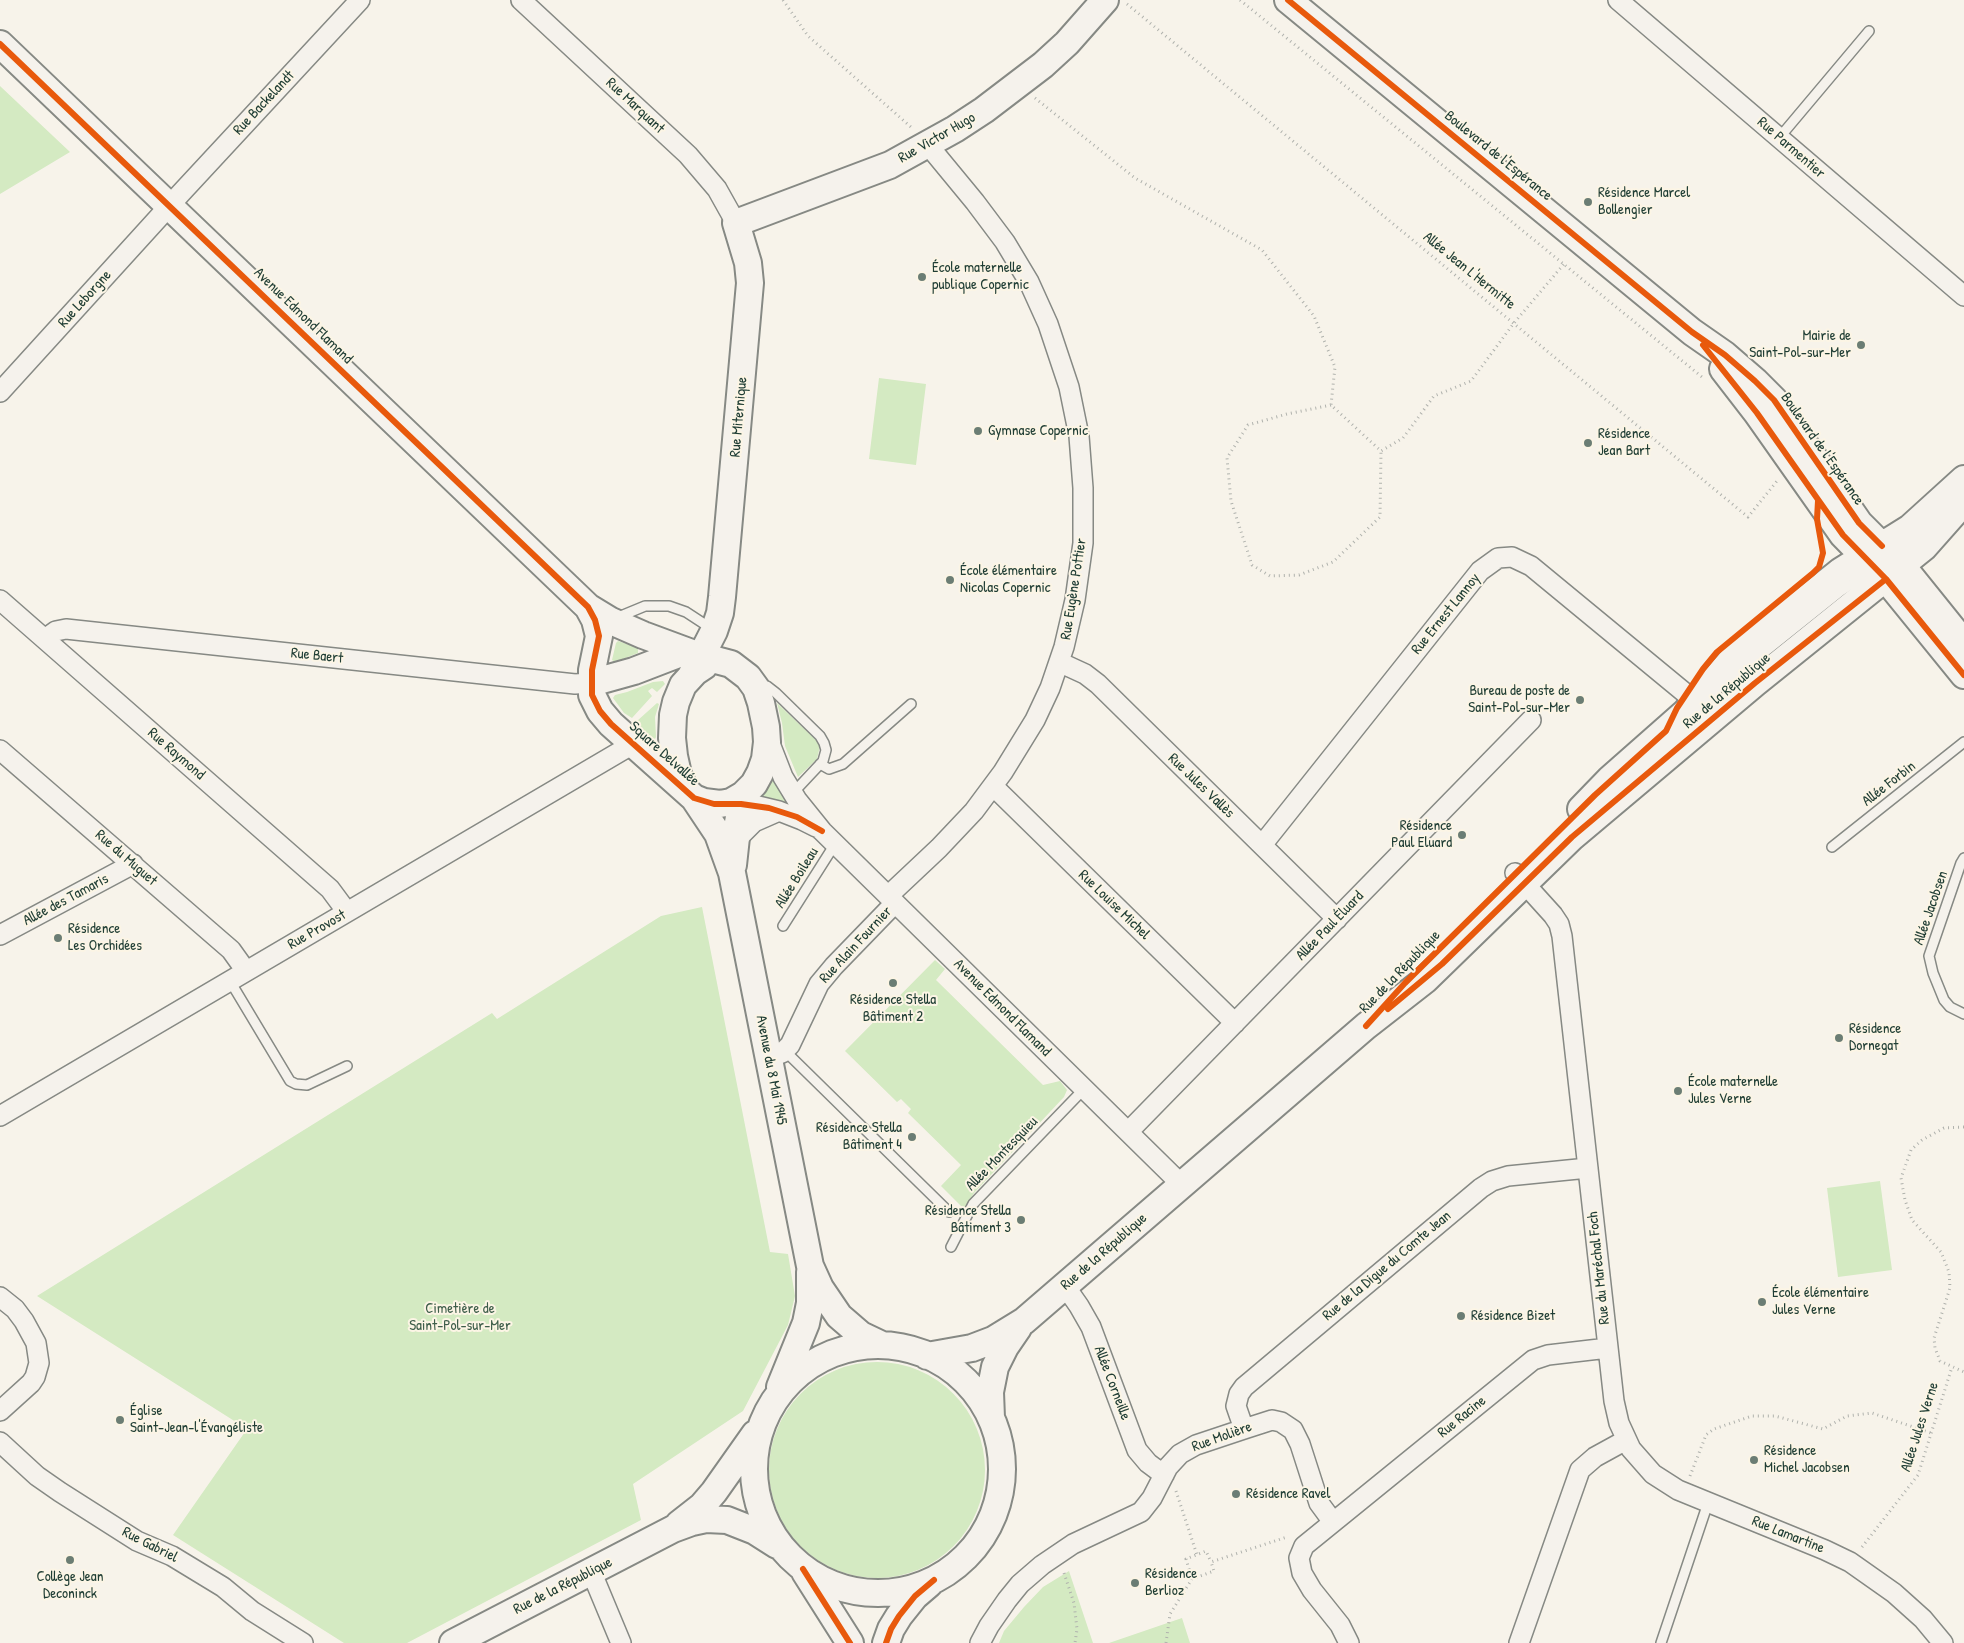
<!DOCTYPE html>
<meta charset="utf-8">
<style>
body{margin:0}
canvas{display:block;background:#f7f3ea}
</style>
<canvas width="1964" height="1643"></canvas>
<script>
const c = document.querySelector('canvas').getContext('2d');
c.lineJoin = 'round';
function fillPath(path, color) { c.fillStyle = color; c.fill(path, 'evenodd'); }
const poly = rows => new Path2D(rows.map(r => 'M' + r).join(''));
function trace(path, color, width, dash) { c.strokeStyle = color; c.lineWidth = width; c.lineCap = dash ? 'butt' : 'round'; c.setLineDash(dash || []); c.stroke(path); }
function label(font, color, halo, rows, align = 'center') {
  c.font = font + ' "Patrick Hand",sans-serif'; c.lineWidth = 4; c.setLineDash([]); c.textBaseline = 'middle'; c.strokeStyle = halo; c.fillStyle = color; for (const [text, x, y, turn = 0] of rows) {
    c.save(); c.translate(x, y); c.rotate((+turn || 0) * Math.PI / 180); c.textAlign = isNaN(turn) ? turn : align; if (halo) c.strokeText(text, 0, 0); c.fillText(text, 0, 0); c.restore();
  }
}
fillPath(poly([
 [0,86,70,152,0,194],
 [879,378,926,384,916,465,869,459],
 [618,641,638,648,638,653,615,662,612,660,616,643],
 [663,681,665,684,657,692,652,688,648,691,652,696,632,718,624,713,613,698,615,695,627,692,653,682],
 [657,703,659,704,655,717,656,737,654,741,637,725,637,721],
 [777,703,817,741,820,746,817,759,798,777,785,746,782,723],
 [773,776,790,803,788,807,759,800,769,777],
 [702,907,770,1252,788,1254,795,1296,788,1325,743,1411,633,1484,641,1520,407,1643,344,1643,173,1535,247,1429,37,1296,492,1013,497,1019,661,916],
 [935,960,945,969,936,980,1043,1085,1060,1081,1067,1090,1064,1097,974,1193,964,1209,941,1186,961,1165,908,1113,911,1109,901,1099,897,1102,845,1051],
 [1880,1181,1892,1270,1838,1277,1827,1188],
 '769 1470a108 108 0 1 1 216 0a108 108 0 1 1-216 0Z',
 [1069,1571,1093,1643,999,1643,1004,1631,1024,1607,1043,1587],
 [1182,1618,1190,1643,1109,1643]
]), '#d4eac2');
const lane = poly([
 [1779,138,1869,31],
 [616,618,645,606,669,606,686,612,712,629],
 [759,684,767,686,776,693,820,736,824,743,826,750,823,761,793,793],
 [1724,687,1741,671,1841,591,1873,570],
 [820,764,829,769,843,764,911,704],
 [1832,847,1964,742],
 [1964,858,1961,863,1929,956,1933,973,1944,1000,1950,1007,1964,1014],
 [783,926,835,844],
 [230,981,290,1081,296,1084,307,1085,347,1066],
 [785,1051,949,1212],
 [951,1247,973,1204,1084,1089],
 [1661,1643,1708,1503]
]);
const street = poly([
 [521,0,688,155,717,189,736,223],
 [1618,0,1964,296],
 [0,392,181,193,360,0],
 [0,600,330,889,347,912],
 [45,639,56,631,66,629,575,684,591,683],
 [1059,662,1085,674,1098,684,1337,919],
 [769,741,783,777,797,800,822,831,1182,1185],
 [0,750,231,950,246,971],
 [993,786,1235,1023],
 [731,803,754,805,779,811,802,820,816,827],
 [736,844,741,835,754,822,779,811],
 [1262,845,1480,571,1498,558,1512,557,1531,566,1696,702],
 [1515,873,1553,915,1559,924,1562,936,1614,1401,1619,1423,1631,1449,1653,1474,1678,1490,1825,1550,1850,1562,1894,1593,1923,1619,1943,1643],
 [888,896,939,848,974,811,1003,772,1035,720,1050,688,1064,647,1075,600,1083,543,1083,488,1079,436,1069,387,1048,324,1029,282,1005,242,975,202,928,145],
 [0,935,133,864],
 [769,1058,782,1053,790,1045,819,984,834,966,895,903],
 [0,1116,633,744],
 [1128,1132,1531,720],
 [1065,1286,1079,1306,1091,1327,1137,1450,1148,1463,1164,1475],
 [0,1297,15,1309,24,1321,36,1343,39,1363,35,1377,31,1383,0,1411],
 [1244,1429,1236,1406,1239,1394,1244,1387,1481,1188,1492,1181,1508,1176,1588,1168],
 [0,1442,37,1476,60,1492,137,1541,172,1556,223,1587,252,1611,303,1643],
 [591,1571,621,1643],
 [980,1643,989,1626,1007,1600,1020,1584,1042,1565,1073,1544,1141,1512,1152,1498,1168,1467,1180,1454,1196,1445,1244,1429,1272,1420,1281,1422,1293,1430,1300,1444,1319,1503,1333,1522],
 [1349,1643,1340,1625,1312,1590,1302,1573,1299,1558,1304,1546,1533,1360,1548,1355,1608,1348],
 [1519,1643,1580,1470,1595,1457,1626,1440]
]);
const secondary = poly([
 [1288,0,1692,332,1725,355,1755,381,1774,400,1859,523,1902,566,1964,643],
 [0,44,588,607,595,620,599,636,592,670,592,695,600,711,611,724,694,798,704,802,720,804,731,802,743,795,754,784,760,773,765,759,767,742,766,727,761,703,756,688,748,677,731,664,697,655,643,635,611,621,588,607],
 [1723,369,1757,413,1843,535,1886,579,1964,675],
 [691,676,714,631,720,613,722,597,750,283,748,263,736,223,890,165,955,129,984,110,1043,65,1067,43,1105,0],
 [591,683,634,671,686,651],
 [685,789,678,774,674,756,672,738,673,715,676,702,683,685,695,672,704,666],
 [694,798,718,834,732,873,810,1266,820,1288,839,1316,861,1335,882,1345],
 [1581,809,1610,779,1686,712,1735,656,1841,571,1910,528,1964,479],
 [733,865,737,828,743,795],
 '754 1469a124 124 0 1 1 248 0a124 124 0 1 1-248 0Z',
 [927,1356,972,1348,993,1340,1024,1321,1366,1026,1425,980,1572,837,1755,683,1924,547,1964,502],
 [780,1387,806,1323,810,1303,810,1272],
 [991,1418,990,1392,995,1367,1005,1347,1018,1328],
 [679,1524,702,1506,714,1492,755,1434],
 [805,1572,850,1643],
 [453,1643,673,1529,692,1522,706,1519,727,1520,755,1531,777,1545],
 [886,1643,891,1629,899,1616,915,1596,929,1584]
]);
trace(lane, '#868984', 12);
trace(street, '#868984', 22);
trace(secondary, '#868984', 30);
trace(poly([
 [783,0,808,36,912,128],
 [1240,0,1702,377],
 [1127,4,1748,517,1777,481],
 [1035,98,1135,178,1262,250,1314,316,1335,367,1331,405,1381,451,1403,438,1434,396,1471,381,1514,323,1564,264],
 [1331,405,1287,414,1248,425,1227,458,1231,501,1252,565,1270,576,1299,575,1333,562,1380,517,1381,451],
 [1964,1127,1944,1128,1922,1140,1911,1150,1901,1178,1905,1200,1912,1220,1941,1252,1949,1272,1950,1288,1934,1338,1935,1348,1940,1361,1964,1372],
 [1690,1476,1706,1435,1714,1429,1752,1416,1775,1416,1823,1429,1847,1416,1872,1413,1931,1433],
 [1176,1491,1197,1555],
 [1862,1547,1918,1475,1952,1367],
 [1064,1573,1074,1603,1077,1629,1075,1643],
 [1192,1579,1186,1559,1206,1551,1211,1562],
 [1166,1643,1170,1614,1192,1579,1214,1571,1211,1562,1287,1537]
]), '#b0b2ad', 3, [1, 4]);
trace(lane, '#f5f2ec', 9);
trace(street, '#f5f2ec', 19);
trace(secondary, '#f5f2ec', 26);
trace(poly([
 [1288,0,1692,332,1725,355,1755,381,1774,400,1859,523,1882,546],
 [0,44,588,607,595,620,599,636,592,670,592,695,600,711,611,724,694,798,714,804,741,804,769,808,797,817,822,831],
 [1703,345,1757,413,1843,535,1886,579,1964,675],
 [1388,1009,1442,964,1572,837,1755,683,1886,579],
 [1366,1026,1405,983,1595,795,1666,731,1677,708,1703,669,1717,652,1813,573,1819,567,1823,553,1817,519,1818,501],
 [803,1569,850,1643],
 [886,1643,891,1629,899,1616,915,1596,934,1580]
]), '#e8590c', 6);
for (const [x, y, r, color] of [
 [1588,202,5,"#6b7d74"],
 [922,277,5,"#6b7d74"],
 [1861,345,5,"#6b7d74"],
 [978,431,5,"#6b7d74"],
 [1588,443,5,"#6b7d74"],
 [950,580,5,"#6b7d74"],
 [1580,700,5,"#6b7d74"],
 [1462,835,5,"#6b7d74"],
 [58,938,5,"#6b7d74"],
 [893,983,5,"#6b7d74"],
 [1839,1038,5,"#6b7d74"],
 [1678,1091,5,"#6b7d74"],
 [912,1137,5,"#6b7d74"],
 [1021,1220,5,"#6b7d74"],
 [1762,1302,5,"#6b7d74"],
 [1461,1316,5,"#6b7d74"],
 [120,1420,5,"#6b7d74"],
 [1754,1460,5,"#6b7d74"],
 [1236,1494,5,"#6b7d74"],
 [70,1560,5,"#6b7d74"],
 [1135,1583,5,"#6b7d74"]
]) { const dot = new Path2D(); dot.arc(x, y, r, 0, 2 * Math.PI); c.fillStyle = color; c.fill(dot); trace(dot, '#fcf5e5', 2); }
label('15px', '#1f3d34', '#fcf5e5', [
 ["Rue Backelandt",264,103,-47],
 ["Rue Marquant",635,106,43],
 ["Rue Victor Hugo",937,138,-30],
 ["Rue Parmentier",1791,148,41],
 ["Boulevard de l'Espérance",1498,156,39],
 ["Allée Jean L'Hermitte",1469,271,39],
 ["Rue Leborgne",85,299,-48],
 ["Avenue Edmond Flamand",303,316,44],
 ["Rue Miternique",739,417,-85],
 ["Boulevard de l'Espérance",1822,449,55],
 ["Rue Eugène Pottier",1074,589,-81],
 ["Rue Ernest Lannoy",1446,614,-51],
 ["Rue Baert",317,656,6],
 ["Rue de la République",1727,691,-40],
 ["Rue Raymond",176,754,41],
 ["Square Delvallée",664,754,42],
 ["Allée Forbin",1889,784,-38],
 ["Rue Jules Vallès",1201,786,44],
 ["Rue du Muguet",126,858,41],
 ["Allée Boileau",797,878,-58],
 ["Allée des Tamaris",66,900,-28],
 ["Rue Louise Michel",1114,905,44],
 ["Allée Jacobsen",1931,908,-71],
 ["Allée Paul Éluard",1330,926,-46],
 ["Rue Provost",317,930,-30],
 ["Rue Alain Fournier",856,945,-47],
 ["Rue de la République",1400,972,-46],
 ["Avenue Edmond Flamand",1002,1008,45],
 ["Avenue du 8 Mai 1945",771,1070,79],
 ["Allée Montesquieu",1002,1154,-46],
 ["Rue de la République",1104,1252,-41],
 ["Rue de la Digue du Comte Jean",1387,1266,-40],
 ["Rue du Maréchal Foch",1599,1268,-96],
 ["Allée Corneille",1112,1383,69],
 ["Rue Racine",1462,1417,-39],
 ["Allée Jules Verne",1920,1427,-72],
 ["Rue Molière",1222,1437,-20],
 ["Rue Lamartine",1788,1535,22],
 ["Rue Gabriel",150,1545,27],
 ["Rue de la République",563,1586,-27]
]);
label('15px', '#1f3d34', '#fcf5e5', [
 ["Résidence Marcel",1598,193],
 ["Bollengier",1598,210],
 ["École maternelle",932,268],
 ["publique Copernic",932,285],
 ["Mairie de",1851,336,"right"],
 ["Saint-Pol-sur-Mer",1851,353,"right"],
 ["Gymnase Copernic",988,431],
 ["Résidence",1598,434],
 ["Jean Bart",1598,451],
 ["École élémentaire",960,571],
 ["Nicolas Copernic",960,588],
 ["Bureau de poste de",1570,691,"right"],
 ["Saint-Pol-sur-Mer",1570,708,"right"],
 ["Résidence",1452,826,"right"],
 ["Paul Eluard",1452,843,"right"],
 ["Résidence",68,929],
 ["Les Orchidées",68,946],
 ["Résidence Stella",893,1000,"center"],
 ["Bâtiment 2",893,1017,"center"],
 ["Résidence",1849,1029],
 ["Dornegat",1849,1046],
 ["École maternelle",1688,1082],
 ["Jules Verne",1688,1099],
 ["Résidence Stella",902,1128,"right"],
 ["Bâtiment 4",902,1145,"right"],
 ["Résidence Stella",1011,1211,"right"],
 ["Bâtiment 3",1011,1228,"right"],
 ["École élémentaire",1772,1293],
 ["Jules Verne",1772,1310],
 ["Résidence Bizet",1471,1316],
 ["Église",130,1411],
 ["Saint-Jean-l'Évangéliste",130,1428],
 ["Résidence",1764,1451],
 ["Michel Jacobsen",1764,1468],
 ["Résidence Ravel",1246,1494],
 ["Résidence",1145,1574],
 ["Berlioz",1145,1591],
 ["Collège Jean",70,1577,"center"],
 ["Deconinck",70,1594,"center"]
], 'left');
label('15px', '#3e5e4a', '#fcf5e5', [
 ["Cimetière de",460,1309],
 ["Saint-Pol-sur-Mer",460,1326]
]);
</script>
